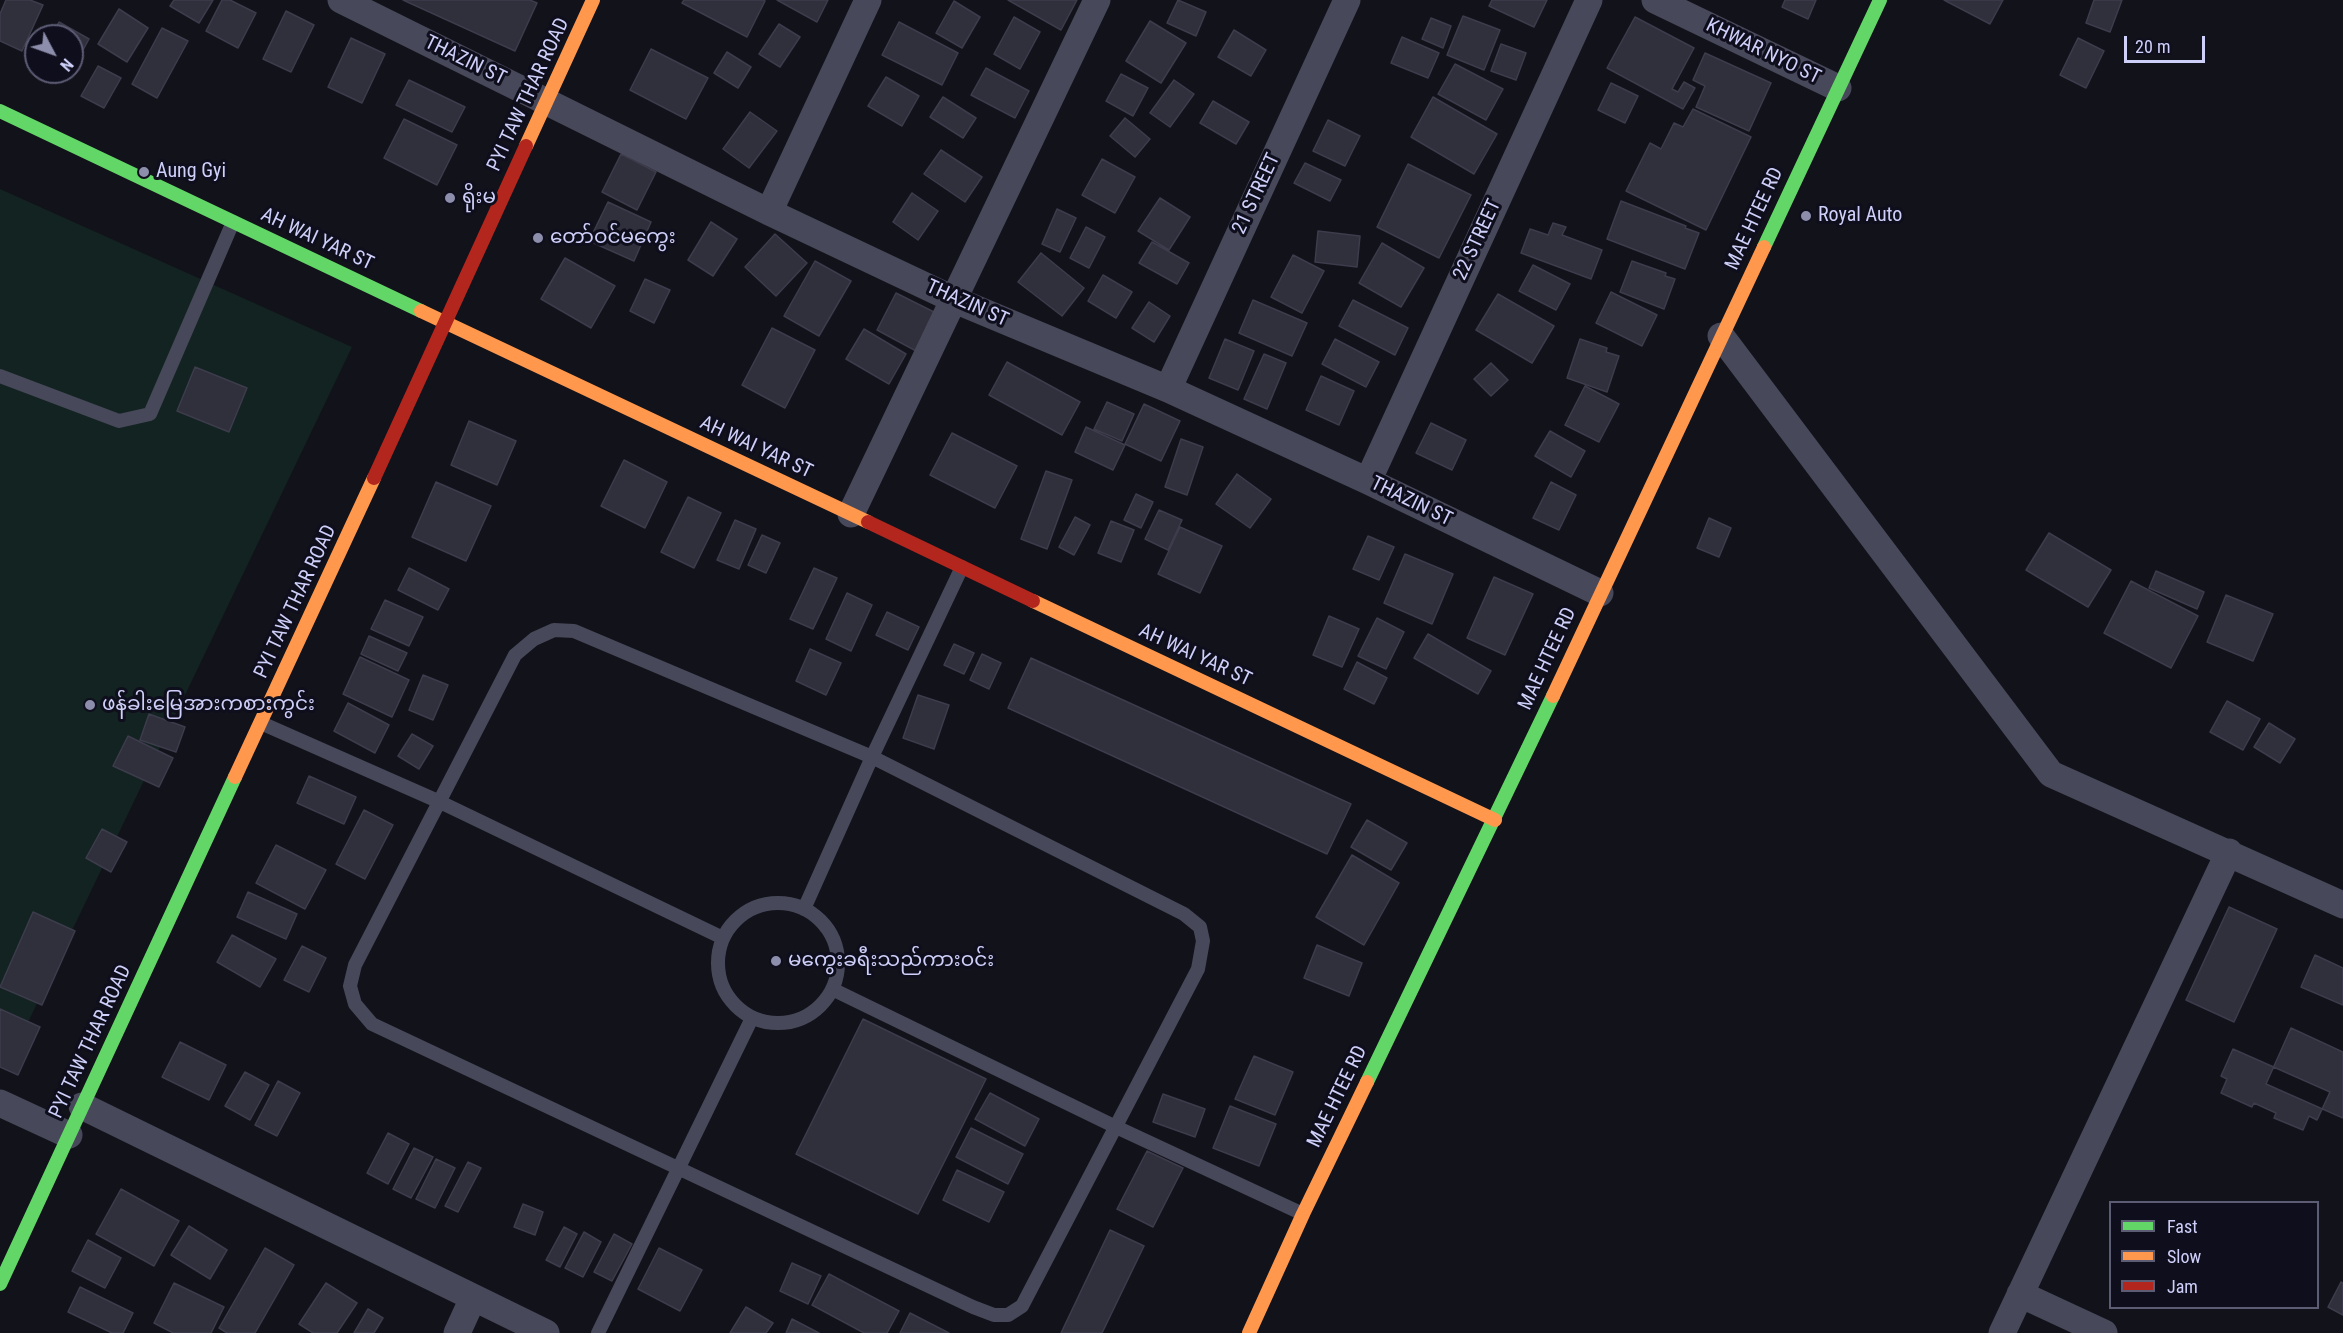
<!DOCTYPE html>
<meta charset="utf-8">
<style>
body{margin:0}
#map{position:relative;width:2343px;height:1333px;overflow:hidden;background:#12121a;font-family:"Roboto Condensed",sans-serif}
canvas{display:block}
.legend{position:absolute;left:2109px;top:1201px;width:210px;height:108px;box-sizing:border-box;background:#0f0e1d;border:2px solid #5c5c75;margin:0;padding:8px 10px;list-style:none;font-size:18px;color:#cfd0f9}
.legend li{display:flex;align-items:center;gap:12px;height:30px}
.legend b{width:30px;border:2px solid #5c5c75}
.north{position:absolute;left:24px;top:24px;width:60px;height:60px;box-sizing:border-box;background:#0f0e1d;border:2px solid #5c5c75;border-radius:50%;rotate:131deg;font-size:16px;font-weight:700;line-height:24px;text-align:center;color:#cfd0f9}
.north::after{content:'';display:block;margin:auto;width:21px;height:27px;background:#8d8eab;clip-path:polygon(50% 0,100% 100%,50% 72%,0 100%)}
.scale{position:absolute;left:2124px;top:36px;width:81px;height:27px;box-sizing:border-box;border:3px solid #cfd0f9;border-top:0;padding-left:8px;font-size:18px;line-height:21px;white-space:nowrap;color:#cfd0f9;-webkit-text-stroke:4px #0f0e1d;paint-order:stroke}
</style>
<div id="map">
<canvas width="2343" height="1333"></canvas>
<ul class="legend">
<li><b style="height:8px;background:#63d668"></b>Fast</li>
<li><b style="height:8px;background:#ff974d"></b>Slow</li>
<li><b style="height:8px;background:#b3261e"></b>Jam</li>
</ul>
<div class="north">N</div>
<div class="scale">20 m</div>
</div>
<script>
const c = document.querySelector('canvas').getContext('2d');
c.lineJoin = 'round';
function fillPath(path, color) { c.fillStyle = color; c.fill(path, 'evenodd'); }
const poly = rows => new Path2D(rows.map(r => 'M' + r).join(''));
function trace(path, color, width, dash) { c.strokeStyle = color; c.lineWidth = width; c.lineCap = dash ? 'butt' : 'round'; c.setLineDash(dash || []); c.stroke(path); }
function label(font, color, halo, rows, align = 'center') {
  c.font = font + ' "Roboto Condensed","Noto Sans Myanmar",sans-serif'; c.lineWidth = 6; c.setLineDash([]); c.textBaseline = 'middle'; c.strokeStyle = halo; c.fillStyle = color; for (const [text, x, y, turn = 0] of rows) {
    c.save(); c.translate(x, y); c.rotate((+turn || 0) * Math.PI / 180); c.textAlign = isNaN(turn) ? turn : align; if (halo) c.strokeText(text, 0, 0); c.fillText(text, 0, 0); c.restore();
  }
}
fillPath(poly([
 [0,189,352,347,7,1066,0,1063]
]), '#122321');
const building = poly([
 [6,0,30,0,43,5,22,51,0,41,0,14,6,0],
 [174,0,213,0,199,23,170,6,174,0],
 [222,0,230,0,256,13,238,48,206,31,222,0],
 [403,0,530,0,537,3,515,51,403,0],
 [684,0,763,0,765,1,747,37,682,3,684,0],
 [777,0,828,0,817,22,777,0],
 [1008,0,1077,0,1061,30,1008,0],
 [1178,0,1206,12,1196,36,1167,23,1178,0],
 [1492,0,1547,0,1534,27,1489,6,1492,0],
 [1785,0,1816,0,1808,19,1782,7,1785,0],
 [1944,0,2003,0,1990,24,1944,0],
 [2094,0,2122,0,2110,32,2086,23,2094,0],
 [954,1,980,17,962,48,936,33,954,1],
 [119,9,148,28,127,62,98,44,119,9],
 [286,11,314,25,291,72,263,59,286,11],
 [1463,16,1500,30,1484,70,1447,55,1463,16],
 [1014,17,1040,32,1020,69,994,54,1014,17],
 [1635,17,1694,48,1672,89,1678,92,1684,82,1695,88,1683,109,1607,68,1635,17],
 [1431,18,1451,26,1443,48,1422,39,1431,18],
 [1150,21,1186,43,1161,83,1126,61,1150,21],
 [59,22,89,39,72,70,72,36,51,36,59,22],
 [899,22,958,53,942,85,882,55,899,22],
 [779,24,800,37,780,67,759,54,779,24],
 [162,28,188,41,157,98,132,84,162,28],
 [1234,30,1266,50,1251,76,1218,57,1234,30],
 [1402,37,1439,53,1428,78,1391,63,1402,37],
 [351,38,385,54,362,103,328,87,351,38],
 [2078,38,2104,51,2086,88,2060,75,2078,38],
 [1501,44,1526,53,1516,80,1491,71,1501,44],
 [651,49,708,78,686,119,630,90,651,49],
 [727,52,751,67,738,88,714,73,727,52],
 [1705,53,1771,83,1749,131,1696,107,1705,86,1693,80,1705,53],
 [1455,64,1503,89,1486,120,1438,94,1455,64],
 [98,66,121,78,104,108,81,96,98,66],
 [986,68,1029,91,1015,118,971,95,986,68],
 [1121,74,1148,88,1133,116,1106,101,1121,74],
 [886,77,919,96,902,126,868,106,886,77],
 [409,80,465,107,452,132,396,105,409,80],
 [1174,80,1194,94,1170,127,1150,113,1174,80],
 [1611,83,1638,96,1625,123,1598,110,1611,83],
 [943,97,976,118,963,138,930,117,943,97],
 [1433,97,1497,134,1474,174,1411,137,1433,97],
 [1213,101,1249,122,1236,144,1200,123,1213,101],
 [1693,109,1751,137,1706,230,1626,191,1650,143,1661,149,1674,123,1683,127,1693,109],
 [750,112,777,131,749,168,723,149,750,112],
 [1125,118,1150,139,1135,157,1110,136,1125,118],
 [404,119,457,145,437,185,384,158,404,119],
 [1328,120,1360,136,1345,166,1313,151,1328,120],
 [941,150,982,177,965,202,924,174,941,150],
 [621,154,656,172,637,210,602,192,621,154],
 [1102,159,1135,177,1115,213,1082,195,1102,159],
 [1305,163,1341,180,1330,201,1294,183,1305,163],
 [1408,164,1471,195,1439,258,1377,227,1408,164],
 [912,193,938,211,918,240,893,222,912,193],
 [1160,198,1190,217,1169,250,1138,231,1160,198],
 [1621,201,1686,226,1685,228,1699,233,1685,269,1607,239,1621,201],
 [608,202,651,222,634,261,589,241,608,202],
 [1057,209,1076,218,1060,252,1042,244,1057,209],
 [711,222,737,239,713,276,688,260,711,222],
 [1553,223,1566,227,1562,235,1602,250,1591,279,1521,253,1530,229,1548,235,1553,223],
 [1086,227,1105,237,1089,268,1070,258,1086,227],
 [1318,231,1360,236,1357,267,1315,262,1318,231],
 [775,234,807,263,776,296,745,267,775,234],
 [1152,242,1189,263,1177,284,1139,263,1152,242],
 [1382,243,1424,268,1401,307,1359,283,1382,243],
 [1041,253,1084,288,1062,316,1018,282,1041,253],
 [1293,255,1324,271,1302,313,1271,297,1293,255],
 [565,258,615,286,591,328,541,299,565,258],
 [815,261,851,281,819,336,784,316,815,261],
 [1632,261,1666,273,1665,276,1675,279,1664,309,1620,292,1632,261],
 [1533,265,1570,284,1556,310,1519,291,1533,265],
 [1103,275,1132,292,1116,318,1088,301,1103,275],
 [645,279,670,290,654,323,630,311,645,279],
 [1611,292,1657,315,1642,346,1596,323,1611,292],
 [896,293,938,314,918,352,877,330,896,293],
 [1498,294,1554,326,1532,363,1476,330,1498,294],
 [1253,300,1307,323,1292,356,1239,333,1253,300],
 [1353,300,1408,328,1395,355,1339,326,1353,300],
 [1149,302,1170,316,1154,342,1132,328,1149,302],
 [772,328,815,350,785,408,742,385,772,328],
 [864,329,906,354,889,384,846,359,864,329],
 [1225,339,1254,351,1238,390,1209,378,1225,339],
 [1335,339,1379,362,1366,387,1322,364,1335,339],
 [1580,339,1607,348,1606,352,1619,356,1607,392,1567,378,1580,339],
 [1264,354,1286,363,1267,409,1244,399,1264,354],
 [1007,362,1080,402,1062,435,989,395,1007,362],
 [1491,363,1508,380,1491,396,1474,379,1491,363],
 [195,367,247,388,229,432,177,411,195,367],
 [1321,376,1354,391,1339,425,1306,410,1321,376],
 [1585,386,1619,404,1599,442,1565,425,1585,386],
 [1107,402,1134,414,1122,441,1094,429,1107,402],
 [1144,404,1180,421,1161,461,1125,444,1144,404],
 [469,421,516,441,497,485,451,465,469,421],
 [1431,423,1466,440,1452,470,1416,453,1431,423],
 [1086,427,1125,445,1113,470,1075,452,1086,427],
 [1550,431,1585,451,1571,477,1535,456,1550,431],
 [952,433,1017,466,995,508,930,475,952,433],
 [1181,439,1203,447,1187,495,1165,487,1181,439],
 [624,460,667,482,645,528,601,506,624,460],
 [1046,471,1072,480,1047,549,1021,539,1046,471],
 [1237,474,1271,499,1250,528,1216,504,1237,474],
 [436,482,491,506,466,561,412,537,436,482],
 [1551,482,1576,495,1559,530,1533,518,1551,482],
 [1136,494,1153,502,1141,528,1124,520,1136,494],
 [688,497,721,513,694,568,661,552,688,497],
 [1159,510,1182,520,1168,550,1145,539,1159,510],
 [1075,517,1090,525,1074,555,1059,547,1075,517],
 [1709,518,1731,528,1719,557,1697,548,1709,518],
 [735,520,756,529,739,569,717,560,735,520],
 [1111,521,1134,530,1121,562,1098,553,1111,521],
 [1180,527,1222,546,1200,593,1158,574,1180,527],
 [2049,533,2111,570,2088,607,2026,570,2049,533],
 [762,535,780,543,766,573,748,565,762,535],
 [1368,536,1394,547,1379,580,1353,569,1368,536],
 [1405,554,1453,574,1432,624,1384,603,1405,554],
 [409,568,449,589,438,610,398,590,409,568],
 [814,568,837,578,813,629,790,619,814,568],
 [2156,571,2204,592,2197,609,2149,588,2156,571],
 [1494,577,1533,594,1505,655,1467,638,1494,577],
 [2131,581,2198,616,2171,668,2104,633,2131,581],
 [847,593,872,605,851,651,826,639,847,593],
 [2226,595,2273,614,2253,661,2207,642,2226,595],
 [385,600,423,617,409,646,371,629,385,600],
 [887,612,919,627,908,650,876,635,887,612],
 [1329,616,1359,629,1342,667,1313,655,1329,616],
 [1377,618,1404,632,1386,669,1358,656,1377,618],
 [1428,634,1491,671,1478,694,1414,658,1428,634],
 [369,636,407,653,398,671,361,654,369,636],
 [954,644,974,653,964,674,944,665,954,644],
 [810,649,841,663,826,695,796,681,810,649],
 [982,654,1001,663,989,689,970,680,982,654],
 [360,657,409,680,392,717,343,694,360,657],
 [1031,658,1351,804,1327,854,1008,708,1031,658],
 [1357,662,1387,678,1374,704,1344,689,1357,662],
 [423,675,448,685,433,720,409,710,423,675],
 [918,695,949,705,934,749,903,738,918,695],
 [2227,701,2260,719,2243,750,2210,732,2227,701],
 [348,703,389,725,375,753,334,731,348,703],
 [149,714,185,727,176,752,140,740,149,714],
 [2269,723,2295,739,2280,763,2254,747,2269,723],
 [412,734,433,746,419,769,398,756,412,734],
 [128,736,173,758,159,787,113,766,128,736],
 [309,776,356,797,344,824,297,803,309,776],
 [364,810,393,825,365,879,336,864,364,810],
 [1367,820,1407,843,1391,870,1351,847,1367,820],
 [102,829,127,842,111,872,86,858,102,829],
 [276,845,326,870,305,909,256,883,276,845],
 [1352,855,1399,883,1364,945,1316,917,1352,855],
 [248,892,297,914,286,939,237,917,248,892],
 [2229,907,2277,929,2234,1022,2186,1000,2229,907],
 [33,912,75,931,42,1005,0,987,33,912],
 [232,935,276,959,260,987,217,962,232,935],
 [1317,945,1362,963,1349,996,1304,978,1317,945],
 [302,946,326,958,309,992,284,980,302,946],
 [2315,955,2343,968,2343,1005,2301,987,2315,955],
 [0,1009,40,1027,18,1075,0,1067,0,1009],
 [863,1019,986,1079,918,1214,796,1154,863,1019],
 [2291,1028,2343,1052,2343,1118,2266,1084,2291,1028],
 [180,1042,226,1065,209,1100,162,1077,180,1042],
 [2233,1049,2330,1092,2317,1120,2309,1116,2303,1130,2274,1118,2276,1113,2254,1103,2252,1107,2221,1093,2227,1079,2221,1076,2233,1049],
 [1254,1056,1293,1072,1275,1115,1235,1099,1254,1056],
 [245,1072,269,1085,250,1120,225,1106,245,1072],
 [278,1081,300,1093,277,1136,255,1125,278,1081],
 [990,1093,1039,1119,1025,1146,975,1119,990,1093],
 [1163,1094,1205,1109,1195,1137,1153,1122,1163,1094],
 [1230,1106,1276,1124,1259,1166,1213,1148,1230,1106],
 [971,1128,1023,1154,1008,1184,956,1157,971,1128],
 [388,1133,409,1144,388,1184,367,1173,388,1133],
 [414,1148,433,1157,411,1198,393,1189,414,1148],
 [1147,1151,1183,1168,1153,1227,1117,1209,1147,1151],
 [436,1159,455,1168,435,1208,416,1199,436,1159],
 [468,1162,481,1168,458,1212,445,1206,468,1162],
 [957,1170,1004,1192,989,1222,943,1200,957,1170],
 [121,1189,179,1221,154,1266,96,1234,121,1189],
 [523,1204,543,1212,535,1235,514,1227,523,1204],
 [189,1226,227,1250,210,1279,171,1255,189,1226],
 [564,1227,577,1234,560,1267,546,1260,564,1227],
 [1110,1230,1144,1246,1102,1333,1061,1333,1110,1230],
 [584,1232,601,1242,583,1277,565,1268,584,1232],
 [614,1234,632,1244,612,1281,594,1272,614,1234],
 [88,1240,121,1258,105,1288,72,1271,88,1240],
 [265,1248,294,1265,255,1333,227,1333,219,1328,265,1248],
 [659,1248,702,1270,680,1311,638,1289,659,1248],
 [792,1263,821,1276,808,1304,780,1291,792,1263],
 [829,1274,899,1311,887,1333,864,1333,812,1305,829,1274],
 [2341,1282,2343,1283,2343,1315,2328,1307,2341,1282],
 [174,1283,224,1307,211,1333,173,1333,154,1323,174,1283],
 [326,1283,357,1303,337,1333,313,1333,299,1324,326,1283],
 [80,1287,133,1313,123,1333,112,1333,68,1312,80,1287],
 [746,1307,773,1323,766,1333,730,1333,746,1307],
 [368,1309,383,1318,374,1333,354,1333,368,1309],
 [910,1313,949,1333,900,1333,910,1313],
 [792,1319,819,1333,786,1333,792,1319]
]);
fillPath(building, '#302f3c');
trace(building, '#3d3c4c', 1.5);
trace(poly([
 [0,376,119,421,150,414,233,222],
 [554,630,574,631,872,757,1184,914,1200,927,1203,941,1198,969,1022,1306,1008,1315,994,1315,973,1307,372,1024,355,1004,350,986,355,965,515,655,534,639,554,630],
 [261,723,440,802,723,938],
 '718 963a60 60 0 1 1 120 0a60 60 0 1 1-120 0Z',
 [804,909,872,757,962,567],
 [832,989,1116,1127,1303,1214],
 [598,1333,752,1018]
]), '#474859', 14);
trace(poly([
 [341,0,769,212,955,300,1168,389,1368,481,1600,593],
 [1655,0,1838,88],
 [769,212,868,0],
 [1721,336,2051,774,2343,905],
 [1168,389,1347,0],
 [1368,481,1589,0],
 [851,514,1097,0],
 [0,1103,69,1135],
 [82,1106,546,1333],
 [2020,1294,2104,1333],
 [457,1333,473,1298],
 [2002,1333,2229,852]
]), '#474859', 27);
trace(poly([
 [0,111,421,311],
 [1764,247,1880,0],
 [1367,1082,1553,696],
 [0,1284,235,777]
]), '#63d668', 14);
trace(poly([
 [526,146,593,0],
 [421,311,868,522],
 [1033,601,1495,820],
 [1553,696,1764,247],
 [235,777,374,478],
 [1249,1333,1303,1214,1367,1082]
]), '#ff974d', 14);
trace(poly([
 [374,478,526,146],
 [868,522,1033,601]
]), '#b3261e', 14);
for (const [x, y, r, color] of [
 [144,172,6,"#8d8eab"],
 [450,198,6,"#8d8eab"],
 [1806,216,6,"#8d8eab"],
 [538,238,6,"#8d8eab"],
 [90,705,6,"#8d8eab"],
 [776,961,6,"#8d8eab"]
]) { const dot = new Path2D(); dot.arc(x, y, r, 0, 2 * Math.PI); c.fillStyle = color; c.fill(dot); trace(dot, '#0f0e1d', 2); }
label('20px', '#cfd0f9', '#0f0e1d', [
 ["KHWAR NYO ST",1763,52,26],
 ["THAZIN ST",465,61,26],
 ["PYI TAW THAR ROAD",529,95,-65],
 ["21 STREET",1257,194,-65],
 ["MAE HTEE RD",1755,219,-65],
 ["AH WAI YAR ST",317,240,25],
 ["22 STREET",1478,240,-65],
 ["THAZIN ST",967,304,24],
 ["AH WAI YAR ST",756,448,25],
 ["THAZIN ST",1411,502,26],
 ["PYI TAW THAR ROAD",296,602,-65],
 ["AH WAI YAR ST",1195,656,25],
 ["MAE HTEE RD",1548,659,-65],
 ["PYI TAW THAR ROAD",91,1042,-65],
 ["MAE HTEE RD",1338,1097,-64]
]);
label('20px', '#cfd0f9', '#0f0e1d', [
 ["Aung Gyi",156,172],
 ["ရိုးမ",462,198],
 ["Royal Auto",1818,216],
 ["တော်ဝင်မကွေး",550,238],
 ["ဖန်ခါးမြေအားကစားကွင်း",102,705],
 ["မကွေးခရီးသည်ကားဝင်း",788,961]
], 'left');
</script>
